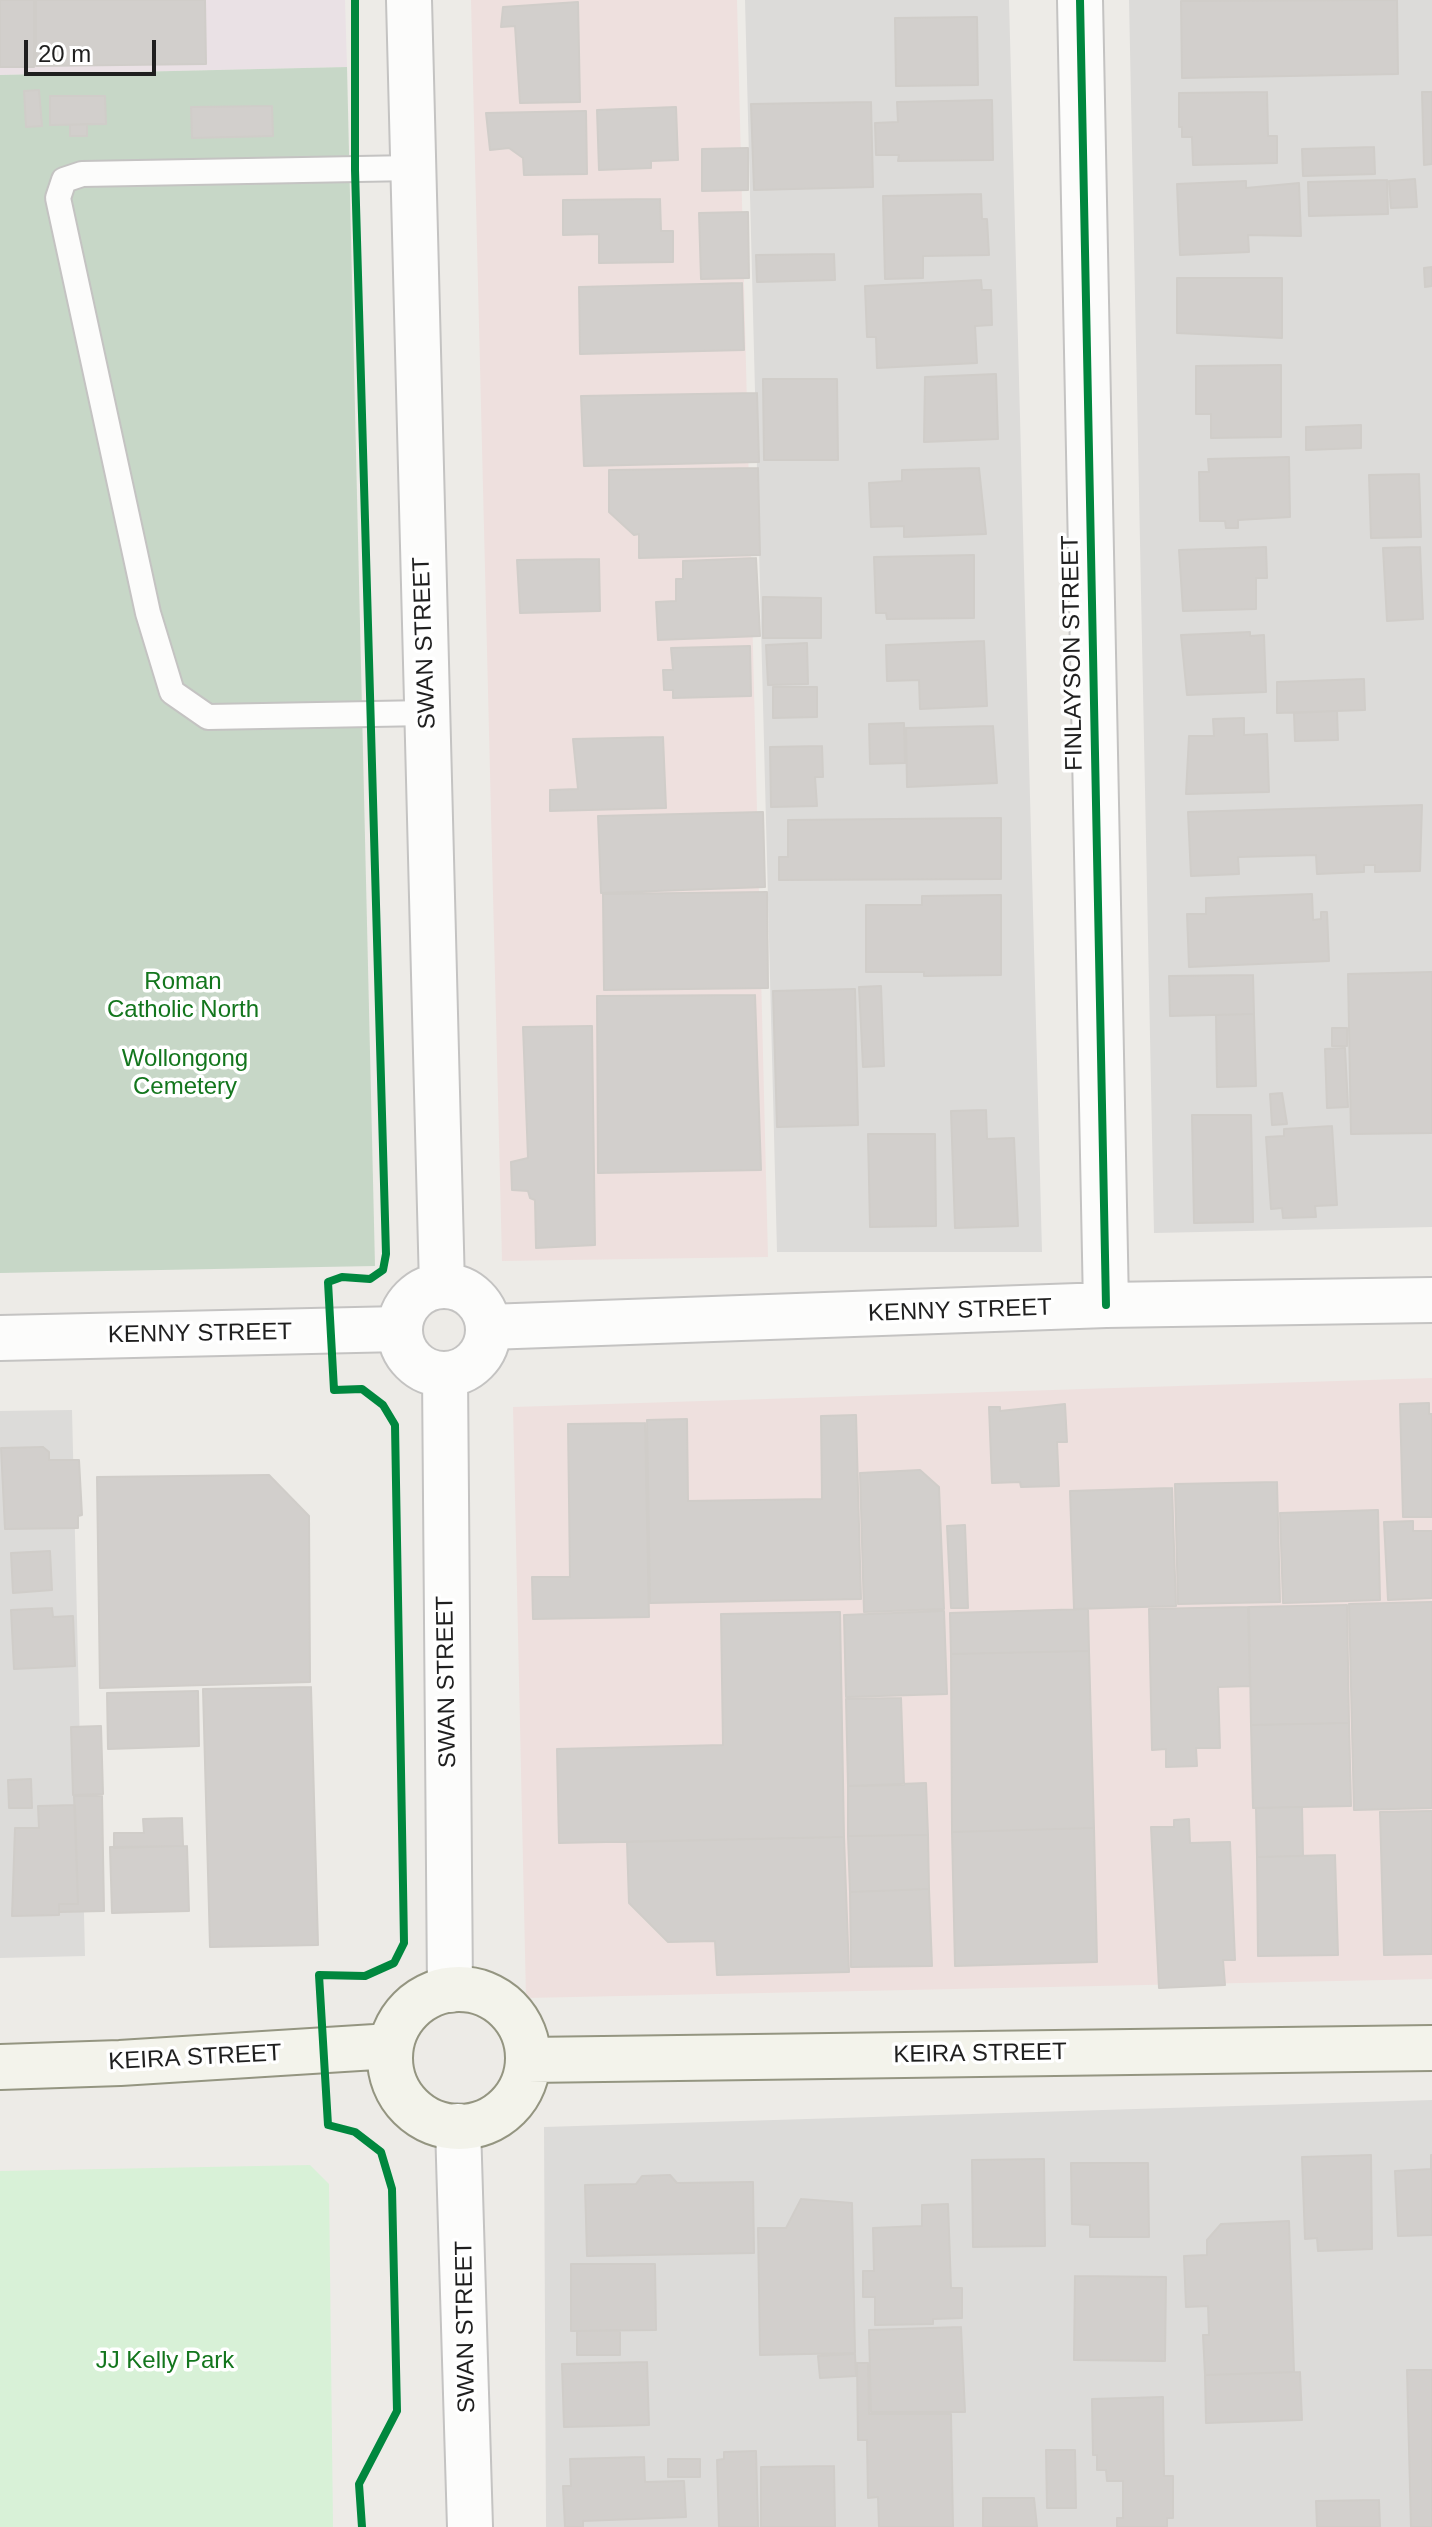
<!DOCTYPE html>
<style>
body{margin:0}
#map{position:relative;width:1432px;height:2527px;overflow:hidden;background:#edebe7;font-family:Helvetica,sans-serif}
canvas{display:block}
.scale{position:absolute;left:24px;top:40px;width:132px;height:36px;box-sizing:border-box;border:4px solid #1f1f1f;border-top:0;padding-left:10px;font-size:24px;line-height:28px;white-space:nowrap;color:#1f1f1f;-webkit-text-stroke:6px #fff;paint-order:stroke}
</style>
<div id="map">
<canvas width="1432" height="2527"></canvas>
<div class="scale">20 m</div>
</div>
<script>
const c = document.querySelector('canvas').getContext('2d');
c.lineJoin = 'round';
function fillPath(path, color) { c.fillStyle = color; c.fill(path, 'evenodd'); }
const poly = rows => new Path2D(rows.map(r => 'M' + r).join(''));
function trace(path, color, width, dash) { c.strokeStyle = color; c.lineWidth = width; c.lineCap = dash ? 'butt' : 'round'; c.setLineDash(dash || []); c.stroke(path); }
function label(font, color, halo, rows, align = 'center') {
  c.font = font + ' Helvetica,sans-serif'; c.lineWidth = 7; c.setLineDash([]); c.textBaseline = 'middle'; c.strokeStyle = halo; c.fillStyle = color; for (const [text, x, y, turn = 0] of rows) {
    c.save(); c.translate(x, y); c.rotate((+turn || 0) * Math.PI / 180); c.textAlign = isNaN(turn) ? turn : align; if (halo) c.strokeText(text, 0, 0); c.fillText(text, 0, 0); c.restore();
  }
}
fillPath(poly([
 [745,0,1009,0,1042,1252,777,1252],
 [1129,0,1432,0,1432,1227,1154,1233],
 [72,1410,85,1956,0,1958,0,1411],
 [1432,2100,1432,2527,546,2527,544,2127]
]), '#dcdbd9');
fillPath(poly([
 [471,0,737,0,768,1257,502,1261],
 [1432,1378,1432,1979,526,1998,513,1407]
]), '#eee0de');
fillPath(poly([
 [0,0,345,0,347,67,0,75]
]), '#eae1e5');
fillPath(poly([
 [347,67,375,1266,0,1273,0,75]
]), '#c7d7c7');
fillPath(poly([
 [310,2165,329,2184,333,2527,0,2527,0,2171]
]), '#d8f1d7');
const building = poly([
 [0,0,34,0,34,67,0,67,0,0],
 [36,0,205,0,206,64,36,66,36,0],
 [1397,0,1398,74,1182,78,1181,1,1397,0],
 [578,2,580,102,520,103,515,26,501,27,503,7,578,2],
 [977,17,978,85,896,86,895,18,977,17],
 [39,90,42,126,26,127,24,91,39,90],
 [1267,92,1268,136,1277,136,1277,163,1193,165,1192,137,1182,137,1182,127,1179,127,1179,93,1267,92],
 [1422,92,1432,92,1432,164,1424,165,1422,92],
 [50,96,105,96,106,124,50,125,50,96],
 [992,100,993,160,898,161,899,155,876,155,875,123,898,122,897,102,992,100],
 [871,102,873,187,754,190,751,104,871,102],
 [272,106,273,136,192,138,191,107,272,106],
 [676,107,678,160,651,161,651,168,599,170,597,110,676,107],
 [586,111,587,174,524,175,523,158,509,148,490,150,486,113,586,111],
 [87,124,87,136,70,136,70,125,87,124],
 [1374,147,1375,174,1303,176,1302,149,1374,147],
 [748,148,748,190,702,191,702,149,748,148],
 [1415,179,1417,207,1391,208,1389,181,1415,179],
 [1387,180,1388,214,1309,216,1308,182,1387,180],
 [1246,181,1246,188,1299,183,1301,236,1248,235,1249,252,1180,255,1177,184,1246,181],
 [981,194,982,219,987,219,989,255,923,256,923,278,885,279,883,196,981,194],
 [660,199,661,231,673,231,673,262,599,263,599,234,563,235,563,200,660,199],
 [748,212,749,278,701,279,699,213,748,212],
 [834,254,835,280,757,282,756,255,834,254],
 [1432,267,1432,286,1425,287,1424,268,1432,267],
 [1177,278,1282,278,1282,338,1177,333,1177,278],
 [981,280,982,290,991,290,992,325,975,326,977,363,877,368,876,337,867,337,865,286,981,280],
 [742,283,744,350,580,354,579,287,742,283],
 [1281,365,1281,437,1211,438,1211,414,1196,414,1196,366,1281,365],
 [996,374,998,439,924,442,925,377,996,374],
 [763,379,837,379,838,460,764,460,763,379],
 [757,393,759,462,584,466,581,396,757,393],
 [1361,425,1361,448,1306,450,1306,427,1361,425],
 [1289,457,1290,517,1238,520,1238,528,1226,528,1225,521,1200,521,1199,472,1209,472,1208,459,1289,457],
 [758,468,760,555,639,558,639,534,634,535,609,512,609,470,758,468],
 [979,468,986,534,904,537,904,526,871,527,869,483,902,481,902,470,979,468],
 [1419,474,1421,537,1371,538,1369,475,1419,474],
 [1266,547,1267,578,1256,578,1256,609,1183,611,1179,550,1266,547],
 [1420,547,1423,619,1387,621,1383,548,1420,547],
 [974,555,974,618,887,619,886,613,876,613,874,557,974,555],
 [756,558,760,636,658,640,656,602,676,601,676,579,683,579,683,561,756,558],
 [599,559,600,611,520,613,517,560,599,559],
 [763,597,821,598,821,638,763,638,763,597],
 [1250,632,1250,636,1264,635,1266,692,1187,695,1181,635,1250,632],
 [984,641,987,706,920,709,919,680,887,681,886,645,984,641],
 [807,643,808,684,768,685,766,645,807,643],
 [750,646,751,696,673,698,673,690,664,690,663,670,673,670,671,648,750,646],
 [1364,679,1365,710,1277,713,1277,682,1364,679],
 [773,687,817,687,817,717,773,718,773,687],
 [1337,711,1338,740,1295,741,1294,713,1337,711],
 [1244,718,1244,735,1267,734,1269,792,1186,794,1189,736,1214,736,1213,719,1244,718],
 [904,723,905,763,870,764,869,724,904,723],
 [993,726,997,783,907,787,906,728,993,726],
 [663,737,666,808,550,811,550,790,578,789,573,739,663,737],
 [822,746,823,777,815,777,817,806,771,807,770,747,822,746],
 [1422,805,1420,871,1375,872,1375,865,1364,865,1364,872,1317,874,1316,855,1238,857,1239,874,1191,876,1188,812,1422,805],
 [763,812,765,887,601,893,598,816,763,812],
 [1001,818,1001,879,779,880,779,857,788,857,788,820,1001,818],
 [767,892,768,988,604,990,603,894,767,892],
 [1312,894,1313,920,1321,919,1321,912,1327,912,1329,961,1189,967,1187,914,1206,914,1206,898,1312,894],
 [1001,895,1001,975,924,976,924,972,866,972,866,905,922,905,922,896,1001,895],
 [1432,972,1432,1133,1351,1134,1348,974,1432,972],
 [1253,975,1254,1014,1170,1016,1169,976,1253,975],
 [881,986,884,1066,863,1067,859,987,881,986],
 [855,989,858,1125,777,1127,773,991,855,989],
 [755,995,761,1170,598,1173,597,996,755,995],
 [1254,1014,1256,1086,1217,1087,1216,1015,1254,1014],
 [592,1026,595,1245,536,1248,535,1200,530,1198,528,1191,512,1190,511,1162,528,1158,523,1027,592,1026],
 [1332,1028,1347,1028,1347,1046,1332,1046,1332,1028],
 [1345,1048,1348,1107,1327,1108,1325,1049,1345,1048],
 [1282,1093,1287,1124,1272,1125,1270,1094,1282,1093],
 [986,1110,987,1139,1014,1138,1018,1226,955,1228,951,1111,986,1110],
 [1192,1115,1251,1115,1253,1222,1194,1223,1192,1115],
 [1332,1126,1337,1205,1315,1206,1316,1217,1283,1218,1282,1208,1271,1209,1266,1137,1284,1136,1284,1129,1332,1126],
 [868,1134,935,1134,936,1226,870,1227,868,1134],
 [1429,1403,1429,1414,1432,1414,1432,1517,1403,1517,1400,1404,1429,1403],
 [1065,1404,1067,1442,1057,1442,1059,1486,1021,1487,1020,1482,992,1483,989,1407,1000,1407,1000,1411,1065,1404],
 [856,1415,861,1599,650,1603,647,1420,687,1419,688,1501,822,1499,821,1416,856,1415],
 [645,1423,649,1617,533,1619,532,1577,570,1577,568,1424,645,1423],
 [43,1447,49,1452,49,1460,79,1460,82,1515,78,1516,78,1528,5,1529,1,1448,43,1447],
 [920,1470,939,1487,944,1609,864,1612,860,1473,920,1470],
 [269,1475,309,1516,310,1682,100,1688,97,1477,269,1475],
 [1277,1482,1280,1602,1178,1604,1175,1484,1277,1482],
 [1172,1488,1176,1606,1074,1609,1070,1491,1172,1488],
 [1378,1510,1380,1600,1283,1603,1280,1513,1378,1510],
 [1413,1521,1413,1531,1432,1531,1432,1598,1388,1600,1384,1522,1413,1521],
 [965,1525,968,1608,951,1608,947,1526,965,1525],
 [50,1551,52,1590,13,1593,11,1553,50,1551],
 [1432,1602,1432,1808,1354,1810,1349,1604,1432,1602],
 [1347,1605,1349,1723,1251,1725,1249,1607,1347,1605],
 [1248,1607,1250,1686,1218,1687,1220,1748,1196,1748,1197,1766,1166,1767,1166,1749,1152,1750,1149,1609,1248,1607],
 [52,1608,53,1617,73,1616,75,1666,14,1669,11,1610,52,1608],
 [1088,1609,1089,1651,951,1654,950,1613,1088,1609],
 [944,1611,947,1694,846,1697,844,1615,944,1611],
 [840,1612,844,1837,559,1843,557,1749,723,1745,721,1614,840,1612],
 [1089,1651,1094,1828,952,1832,951,1654,1089,1651],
 [311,1687,318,1945,210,1947,203,1689,311,1687],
 [198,1691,199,1746,108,1749,107,1693,198,1691],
 [901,1698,904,1785,848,1786,846,1699,901,1698],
 [1349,1723,1351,1806,1253,1808,1251,1725,1349,1723],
 [101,1726,103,1794,73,1795,71,1727,101,1726],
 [31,1779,32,1808,9,1808,8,1780,31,1779],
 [926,1783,928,1835,848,1836,848,1786,926,1783],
 [74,1796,102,1796,104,1911,59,1912,59,1904,78,1904,74,1796],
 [75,1805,78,1904,59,1904,59,1915,12,1916,15,1828,39,1828,38,1806,75,1805],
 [1302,1807,1303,1856,1257,1857,1256,1808,1302,1807],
 [1432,1811,1432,1954,1384,1955,1380,1812,1432,1811],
 [182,1818,183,1846,114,1848,114,1833,144,1833,143,1819,182,1818],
 [1189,1819,1190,1843,1230,1842,1235,1960,1223,1960,1225,1985,1159,1988,1151,1827,1174,1827,1174,1820,1189,1819],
 [1094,1828,1097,1962,955,1966,952,1832,1094,1828],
 [928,1835,929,1889,850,1892,848,1836,928,1835],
 [844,1837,849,1972,717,1975,715,1941,668,1942,629,1903,627,1842,844,1837],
 [187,1846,189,1911,112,1913,110,1847,187,1846],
 [1335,1855,1338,1955,1258,1956,1257,1857,1335,1855],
 [929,1889,932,1966,851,1967,850,1892,929,1889],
 [1371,2155,1372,2249,1318,2251,1317,2238,1305,2239,1302,2157,1371,2155],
 [1431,2155,1432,2155,1432,2235,1398,2236,1395,2171,1431,2169,1431,2155],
 [1044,2159,1045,2246,973,2247,972,2160,1044,2159],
 [1071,2163,1148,2163,1149,2237,1090,2237,1090,2225,1072,2224,1071,2163],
 [670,2175,677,2183,753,2182,754,2253,587,2256,585,2185,636,2184,642,2176,670,2175],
 [801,2199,852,2203,855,2353,760,2355,758,2228,786,2228,801,2199],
 [948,2204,951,2288,962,2288,962,2318,933,2319,933,2324,875,2325,875,2297,863,2297,863,2271,874,2271,873,2228,922,2226,922,2205,948,2204],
 [1289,2221,1294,2372,1205,2375,1203,2335,1209,2335,1208,2306,1186,2307,1184,2256,1207,2255,1207,2240,1221,2224,1289,2221],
 [571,2264,655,2264,656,2330,571,2331,571,2264],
 [1075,2276,1166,2277,1165,2361,1074,2360,1075,2276],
 [961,2327,965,2412,871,2412,869,2330,961,2327],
 [620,2330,620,2355,577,2355,577,2331,620,2330],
 [855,2354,856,2376,820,2378,818,2356,855,2354],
 [647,2362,649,2425,564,2427,562,2364,647,2362],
 [857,2363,868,2363,869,2414,951,2414,953,2527,879,2527,878,2497,868,2498,867,2440,858,2440,857,2363],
 [1407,2370,1432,2370,1432,2527,1411,2527,1407,2370],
 [1300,2372,1302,2420,1206,2423,1205,2375,1300,2372],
 [1163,2397,1164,2476,1173,2476,1173,2518,1167,2518,1167,2527,1117,2527,1117,2518,1123,2518,1123,2481,1107,2481,1106,2470,1097,2470,1097,2455,1093,2455,1092,2399,1163,2397],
 [1046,2450,1075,2450,1076,2508,1047,2508,1046,2450],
 [756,2451,758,2527,719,2527,717,2460,724,2459,724,2452,756,2451],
 [644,2457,645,2482,684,2481,686,2517,583,2521,583,2527,565,2527,563,2486,571,2486,570,2459,644,2457],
 [668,2459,700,2459,700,2477,668,2477,668,2459],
 [834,2466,835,2527,761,2527,761,2467,834,2466],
 [983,2498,1034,2498,1037,2527,983,2527,983,2498],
 [1379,2500,1380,2527,1317,2527,1316,2501,1379,2500]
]);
fillPath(building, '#d2cfcc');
trace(building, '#d0cdc9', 2);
const service = poly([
 [413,168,82,174,64,180,58,198,148,613,172,692,208,717,427,713]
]);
const minor = poly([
 [1080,0,1106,1305],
 [488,1327,1106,1305,1432,1300],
 [0,1338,400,1329]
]);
const tertiary = poly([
 [409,0,442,1286],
 '400 1330a44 44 0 1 1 88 0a44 44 0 1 1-88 0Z',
 [445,1374,450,1990],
 [458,2126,470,2527]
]);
const secondary = poly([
 '390 2058a69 69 0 1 1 138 0a69 69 0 1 1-138 0Z',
 [528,2060,1432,2048],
 [0,2067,120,2063,391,2046]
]);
trace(service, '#c4c3c2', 28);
trace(minor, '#c4c3c2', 48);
trace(tertiary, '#c4c3c2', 48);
trace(secondary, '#949581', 48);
trace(service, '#fcfcfb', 24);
trace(minor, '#fcfcfb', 44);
trace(tertiary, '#fcfcfb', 44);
trace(secondary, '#f3f3eb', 44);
trace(poly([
 [355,0,355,170,386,1254,383,1270,370,1279,342,1277,328,1282,334,1390,362,1389,383,1405,395,1425,404,1943,394,1963,365,1976,319,1975,328,2125,355,2132,381,2152,392,2189,397,2411,359,2484,362,2527],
 [1080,0,1106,1305]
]), '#00873e', 8);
label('24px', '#1f1f1f', '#fff', [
 ["SWAN STREET",425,643,-92],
 ["FINLAYSON STREET",1073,653,-91],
 ["KENNY STREET",960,1311,-2],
 ["KENNY STREET",200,1334,-1],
 ["SWAN STREET",447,1682,-91],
 ["KEIRA STREET",980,2054,-1],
 ["KEIRA STREET",195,2058,-3],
 ["SWAN STREET",466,2327,-91]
]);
label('24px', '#13761d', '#fff', [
 ["Roman",183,982],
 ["Catholic North",183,1010],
 ["Wollongong",185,1059],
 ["Cemetery",185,1087],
 ["JJ Kelly Park",165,2361]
]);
</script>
